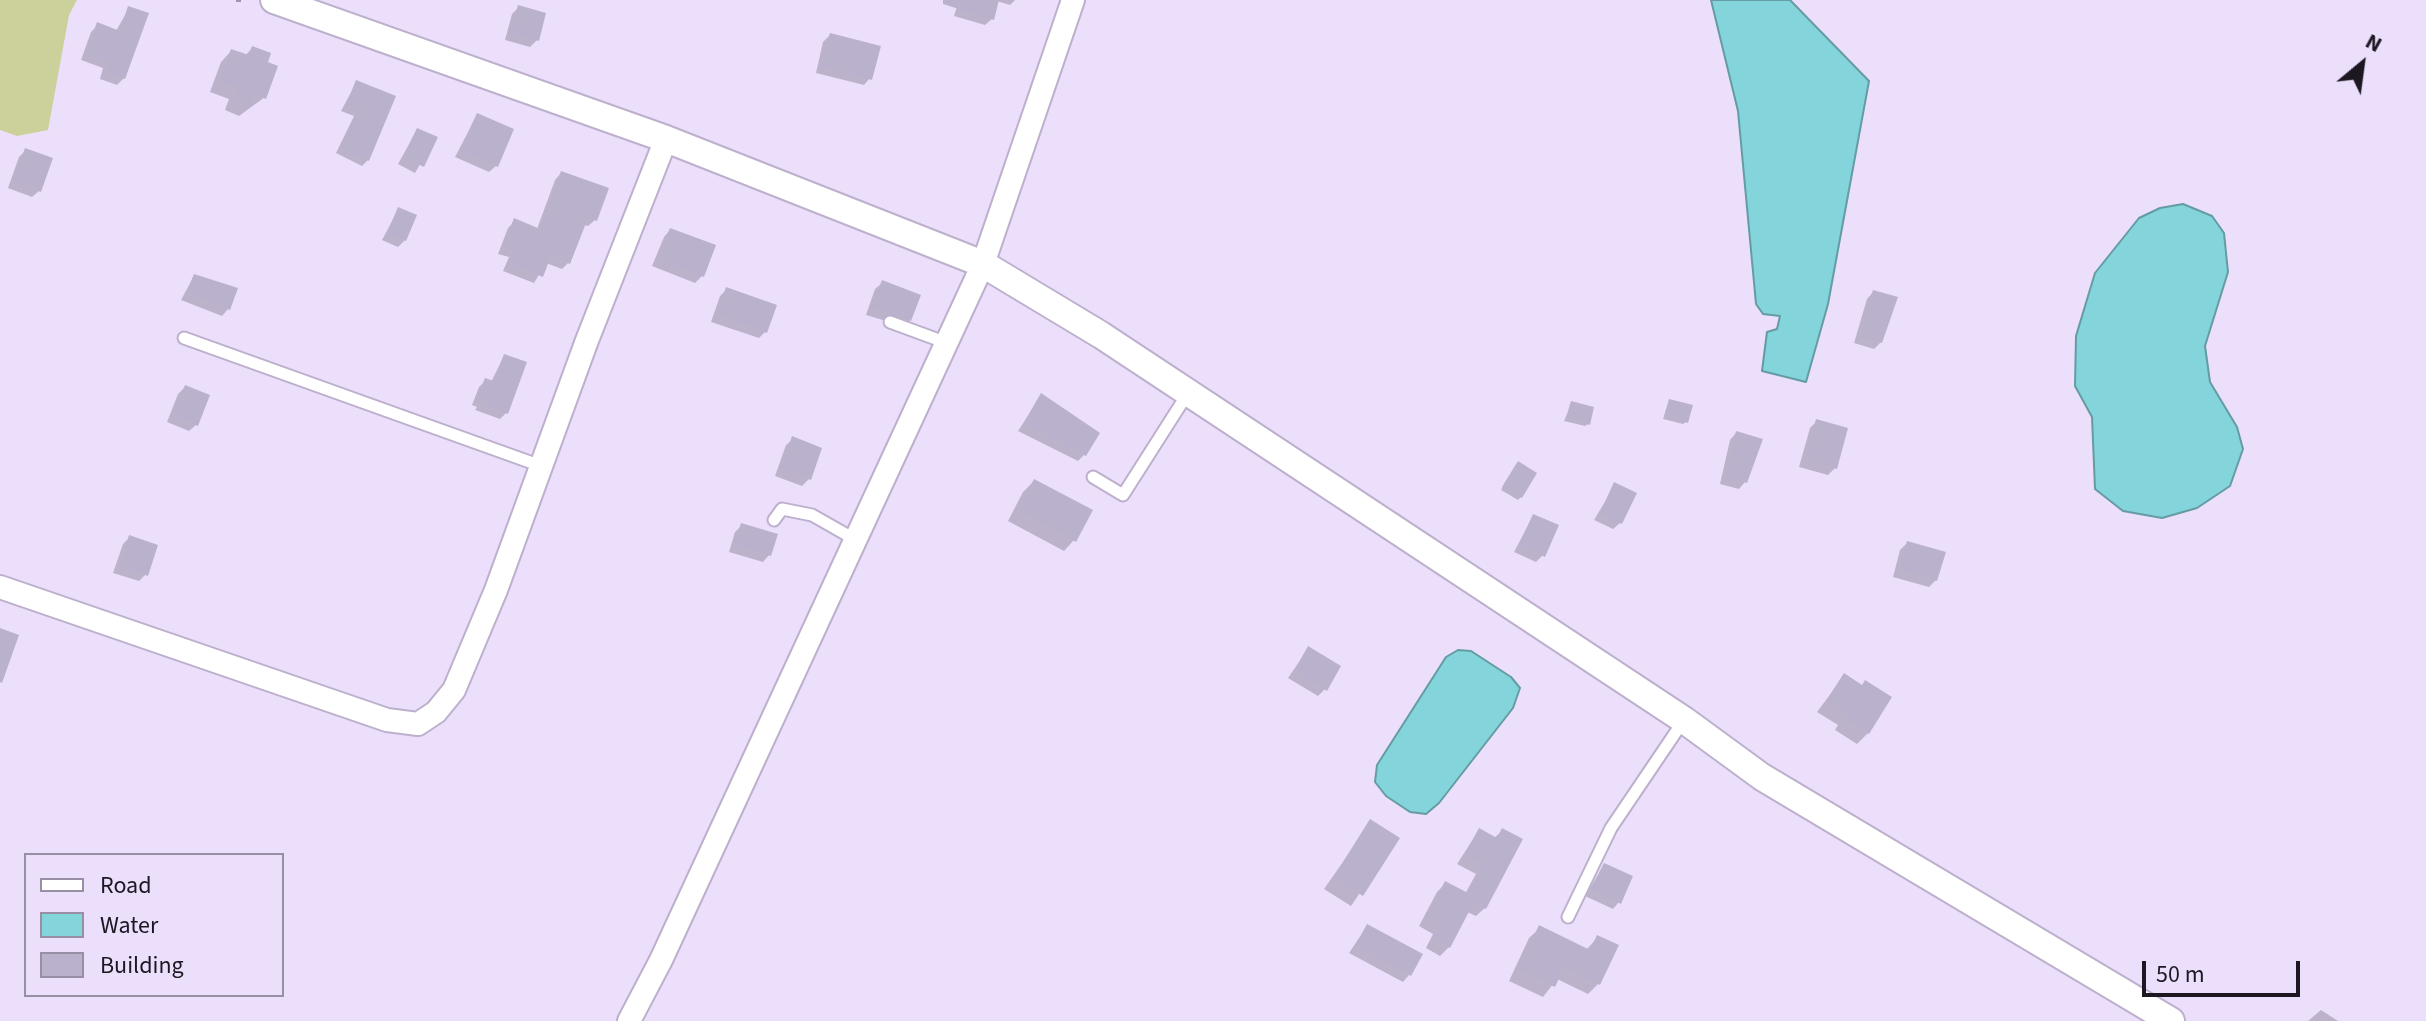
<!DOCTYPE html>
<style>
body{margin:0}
#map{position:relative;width:2426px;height:1021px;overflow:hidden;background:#ecdffc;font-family:"Source Sans 3",sans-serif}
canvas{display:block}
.legend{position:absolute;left:24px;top:853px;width:260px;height:144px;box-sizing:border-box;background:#ecdffc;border:2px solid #998fa4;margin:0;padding:10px 14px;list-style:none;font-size:24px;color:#1c1721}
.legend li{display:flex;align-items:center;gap:16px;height:40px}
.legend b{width:40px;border:2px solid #998fa4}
.north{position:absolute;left:2322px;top:24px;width:80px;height:80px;-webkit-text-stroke:6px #ecdffc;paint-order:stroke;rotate:29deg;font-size:22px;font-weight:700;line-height:32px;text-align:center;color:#1c1721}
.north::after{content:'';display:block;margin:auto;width:28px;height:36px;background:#1c1721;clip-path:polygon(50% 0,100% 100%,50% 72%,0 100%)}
.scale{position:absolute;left:2142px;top:961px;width:158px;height:36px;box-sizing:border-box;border:4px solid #1c1721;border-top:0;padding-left:10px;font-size:24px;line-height:28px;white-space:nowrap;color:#1c1721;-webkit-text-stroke:6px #ecdffc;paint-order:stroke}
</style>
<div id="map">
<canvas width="2426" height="1021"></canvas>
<ul class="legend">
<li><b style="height:10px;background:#fff"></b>Road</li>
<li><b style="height:22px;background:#84d4db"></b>Water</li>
<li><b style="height:22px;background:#bab1cd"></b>Building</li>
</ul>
<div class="north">N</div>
<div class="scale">50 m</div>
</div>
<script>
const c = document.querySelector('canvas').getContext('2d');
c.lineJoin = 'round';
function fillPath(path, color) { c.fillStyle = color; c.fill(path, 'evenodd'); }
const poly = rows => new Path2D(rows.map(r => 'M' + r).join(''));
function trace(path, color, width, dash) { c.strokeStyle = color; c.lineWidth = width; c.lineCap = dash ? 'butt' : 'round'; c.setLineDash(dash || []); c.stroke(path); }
fillPath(poly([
 [0,0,77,0,69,15,48,130,17,136,0,130]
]), '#ccd09b');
const water = poly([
 [1711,0,1790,0,1869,81,1828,304,1806,382,1762,371,1767,332,1777,329,1780,316,1763,314,1756,304,1738,111,1711,0],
 [2183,204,2212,216,2224,233,2228,272,2205,346,2210,382,2237,427,2243,449,2230,486,2197,508,2162,518,2123,511,2095,489,2092,417,2075,386,2076,336,2095,273,2139,218,2160,208,2183,204],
 [1458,650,1471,651,1511,677,1520,688,1513,708,1439,803,1426,814,1410,812,1386,796,1375,782,1377,765,1446,657,1458,650]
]);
fillPath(water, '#84d4db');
trace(water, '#659ba3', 2);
fillPath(poly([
 [959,0,1015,0,1010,5,997,1,992,19,985,25,954,16],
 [519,7,537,40,530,47,505,40,512,14],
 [129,8,124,78,117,85,100,79,103,68,81,60,91,32,98,25,116,31],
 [830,35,870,78,864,85,816,73,823,42],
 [252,48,265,97,239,116,225,110,229,99,210,92,221,62,231,51,245,56],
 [356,83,368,160,362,166,336,153,354,116,341,111],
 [477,115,496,166,489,172,455,157],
 [417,130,435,138,415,173,398,164],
 [26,150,39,191,32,197,8,188,19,157],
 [561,173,595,220,588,226,583,225,568,263,562,269,546,263,534,283,503,271,509,257,498,254,508,228,515,221,537,229,555,180],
 [398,210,405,240,398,247,382,240],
 [670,230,702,276,695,283,652,266,664,237],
 [194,276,228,309,222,316,181,300],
 [882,283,910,320,903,326,866,315,875,289],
 [727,289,765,332,759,338,711,322,720,296],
 [1873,292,1881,342,1874,349,1854,343,1867,299],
 [504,356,506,413,500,419,475,410,477,407,472,405,479,387,486,380,491,382],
 [185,387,196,425,189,431,167,422,178,394],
 [1041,396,1084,455,1078,461,1018,431],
 [1670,401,1686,422,1683,424,1663,419],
 [1572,403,1588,424,1585,426,1564,421],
 [1817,421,1835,468,1828,475,1799,467,1810,428],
 [1736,433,1745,482,1739,489,1720,484,1730,440],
 [793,439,809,479,802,486,775,476,786,445],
 [1515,466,1521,497,1518,500,1501,490],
 [1034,481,1074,540,1064,551,1008,521,1023,492],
 [1615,485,1620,523,1613,529,1594,520],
 [1533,516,1543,555,1536,562,1514,552],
 [742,525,769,555,763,562,729,552,735,532],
 [130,537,146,574,139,581,113,573,123,544],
 [1907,543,1936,580,1929,587,1893,577,1900,550],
 [1308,649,1325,689,1318,696,1288,678],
 [1844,676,1868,733,1857,744,1835,730,1838,725,1817,712],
 [1371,822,1397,838,1351,906,1324,889],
 [1479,830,1494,838,1503,830,1485,908,1476,916,1467,912,1449,947,1440,956,1426,948,1433,934,1419,926,1437,892,1445,884,1465,894,1476,874,1457,864],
 [1604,865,1619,902,1613,909,1585,896],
 [1367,926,1409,975,1403,982,1349,953],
 [1540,928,1586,950,1598,937,1598,984,1588,994,1557,979,1543,997,1509,981,1529,938],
 [2321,1010,2338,1021,2308,1021]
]), '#0003');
fillPath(poly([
 [943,0,999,0,994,20,943,4],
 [518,5,546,13,539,41,510,33],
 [128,6,149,13,125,79,105,72,109,62,86,54,97,22,120,31],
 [830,33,881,46,872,80,821,66],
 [252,46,271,53,268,62,278,66,266,99,256,95,252,106,234,100,238,88,219,82,231,49,249,55],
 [356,80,396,96,369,161,340,148,358,110,346,105],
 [477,113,514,129,498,167,460,150],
 [417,128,438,137,424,167,403,157],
 [25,148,53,158,41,192,13,181],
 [561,171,609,188,597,221,588,218,570,264,551,256,543,277,509,264,514,251,503,247,514,218,540,229],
 [398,207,417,215,406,241,387,233],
 [670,228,716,245,704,277,657,259],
 [194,274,238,288,230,310,186,293],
 [882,280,921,295,911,321,871,308],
 [726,287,777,305,767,333,717,315],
 [1873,290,1898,297,1882,343,1859,337],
 [504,354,527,362,508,414,481,403,482,400,477,398,485,378,494,381],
 [185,385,210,395,198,426,172,415],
 [1041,393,1100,433,1086,456,1023,424],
 [1669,399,1693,405,1688,423,1664,416],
 [1571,401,1594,407,1590,425,1566,418],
 [1816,419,1848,428,1837,469,1805,460],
 [1736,431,1763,439,1747,483,1725,477],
 [792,436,822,448,811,480,780,469],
 [1518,461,1537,473,1522,498,1502,487],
 [1034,479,1093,510,1076,542,1017,510],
 [1614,482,1637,493,1622,524,1600,513],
 [1533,514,1559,525,1545,557,1519,545],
 [741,523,778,534,771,556,734,545],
 [129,535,158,545,148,576,119,566],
 [1907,541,1946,552,1937,581,1898,570],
 [0,628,19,635,2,683,0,682],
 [1308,646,1341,666,1327,691,1294,671],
 [1844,673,1862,685,1865,680,1892,697,1869,734,1844,719,1847,714,1826,701],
 [1370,819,1400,838,1363,896,1333,878],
 [1479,828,1497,838,1502,828,1523,839,1486,909,1474,902,1450,948,1433,939,1441,925,1426,917,1445,881,1468,893,1483,865,1464,855],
 [1604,863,1633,876,1621,904,1591,889],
 [1367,924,1423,954,1411,976,1355,946],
 [1539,925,1590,950,1597,935,1619,945,1600,985,1564,968,1555,987,1518,970]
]), '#bab1cd');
const service = poly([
 [890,322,947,343],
 [184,338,541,466],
 [1093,477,1123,495,1188,393],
 [774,520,782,509,812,515,856,540],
 [1568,917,1611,828,1684,720]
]);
const minor = poly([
 [0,587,387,720,418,724,436,712,454,690,496,590,586,343,666,139],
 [629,1021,661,960,983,264,1073,0]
]);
const tertiary = poly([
 [274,0,666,139,983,264,1101,335,1684,720,1762,777,2171,1021]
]);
trace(service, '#bdb0cc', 15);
trace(minor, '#bdb0cc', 26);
trace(tertiary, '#bdb0cc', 30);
trace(poly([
 [236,0,241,0]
]), '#9f95ab', 4, [8, 4]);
trace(service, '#fff', 11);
trace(minor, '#fff', 22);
trace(tertiary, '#fff', 26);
</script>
